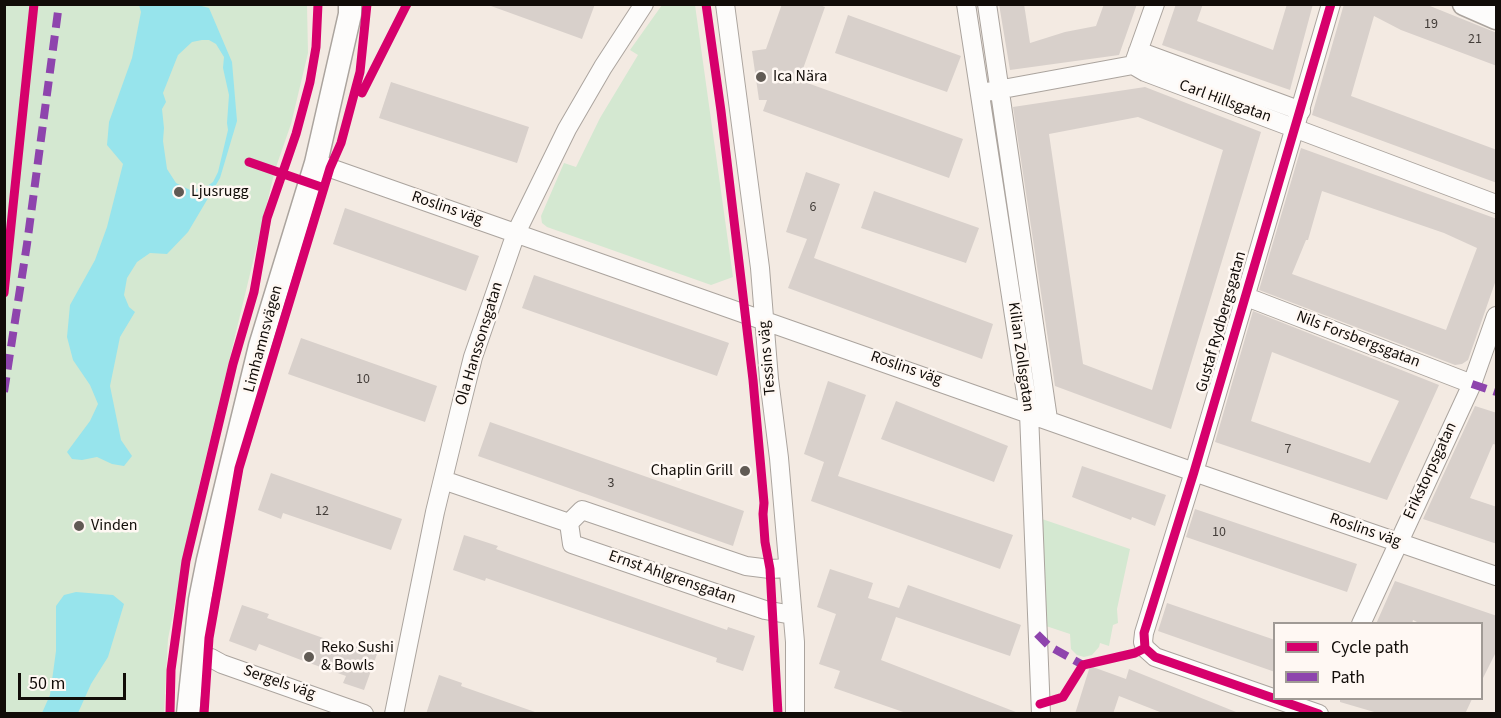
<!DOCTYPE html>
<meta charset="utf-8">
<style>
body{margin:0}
#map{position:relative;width:1501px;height:718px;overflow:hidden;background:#f3eae2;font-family:"Source Sans 3",sans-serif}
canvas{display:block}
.frame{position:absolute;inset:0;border:6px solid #110c08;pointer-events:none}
.legend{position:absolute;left:1273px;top:622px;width:210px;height:78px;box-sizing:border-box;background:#fff8f3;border:2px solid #a09a95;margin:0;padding:8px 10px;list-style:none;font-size:18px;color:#110c08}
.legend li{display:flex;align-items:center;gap:12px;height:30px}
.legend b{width:30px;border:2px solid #a09a95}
.scale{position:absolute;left:18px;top:673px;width:108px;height:27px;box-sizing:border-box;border:3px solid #110c08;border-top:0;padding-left:8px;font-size:18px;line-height:21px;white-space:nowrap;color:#110c08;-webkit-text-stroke:4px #fff8f3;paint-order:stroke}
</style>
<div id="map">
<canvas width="1501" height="718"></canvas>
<div class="frame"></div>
<ul class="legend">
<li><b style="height:8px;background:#d6006c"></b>Cycle path</li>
<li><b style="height:8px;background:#8e44ad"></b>Path</li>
</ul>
<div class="scale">50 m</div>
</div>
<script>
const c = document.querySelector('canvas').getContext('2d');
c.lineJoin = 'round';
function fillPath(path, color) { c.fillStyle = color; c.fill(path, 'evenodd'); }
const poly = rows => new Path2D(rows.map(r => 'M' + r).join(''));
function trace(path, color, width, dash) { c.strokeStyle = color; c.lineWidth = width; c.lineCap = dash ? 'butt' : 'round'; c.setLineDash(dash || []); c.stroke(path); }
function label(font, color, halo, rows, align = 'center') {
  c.font = font + ' "Source Sans 3",sans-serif'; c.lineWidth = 5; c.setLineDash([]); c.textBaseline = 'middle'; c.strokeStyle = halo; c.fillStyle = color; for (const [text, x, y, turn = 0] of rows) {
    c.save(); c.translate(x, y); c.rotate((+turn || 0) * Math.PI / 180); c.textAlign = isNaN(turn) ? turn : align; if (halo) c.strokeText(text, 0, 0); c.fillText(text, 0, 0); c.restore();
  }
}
fillPath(poly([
 [4,5,307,5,308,53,291,124,275,170,198,490,168,639,164,713,5,713],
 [662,5,695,5,733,277,711,285,547,227,542,223,541,216,564,163,576,167,600,118,638,55,630,50],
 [1042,519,1130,549,1117,609,1118,623,1113,625,1109,646,1100,643,1099,647,1092,655,1084,657,1077,655,1071,649,1070,634,1046,626]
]), '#d4e8d1');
fillPath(poly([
 [139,5,198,5,209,8,232,62,237,121,220,178,188,232,167,254,150,253,137,262,127,278,124,295,129,307,135,312,120,337,110,386,121,440,132,456,124,466,112,464,97,457,82,460,72,459,67,452,90,421,98,404,90,385,73,360,67,337,70,305,95,260,107,227,123,164,107,145,109,122,132,58,141,12],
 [202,40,209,40,216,44,224,57,223,68,229,95,227,123,228,130,218,172,213,182,206,187,190,190,176,183,167,169,163,141,164,128,162,109,166,102,163,93,178,55,192,42],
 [76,592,113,595,124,604,108,657,91,684,78,713,42,713,50,695,56,651,56,606,64,595]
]), '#97e4ec');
fillPath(poly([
 [491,4,595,4,582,39,491,6],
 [782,4,817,4,825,7,799,80,963,139,949,178,763,111,767,100,759,100,752,51,766,49],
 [999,4,1024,4,1030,43,1065,32,1096,26,1104,4,1137,4,1119,55,1010,70],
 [1176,4,1203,4,1197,21,1273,50,1287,4,1313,4,1290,90,1162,45],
 [1344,4,1425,4,1497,33,1497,66,1401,30,1374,16,1351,96,1497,150,1497,183,1312,115],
 [848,15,961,56,947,92,835,53],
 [391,82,529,127,517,163,379,118],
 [1145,87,1261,132,1171,429,1055,386,1013,107],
 [1138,117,1223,150,1152,390,1083,364,1049,134],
 [1301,148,1497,219,1497,277,1468,360,1462,364,1455,365,1259,290],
 [1322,191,1444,233,1477,248,1446,330,1292,274,1306,240,1308,240],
 [806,172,840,184,814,258,993,324,982,359,788,288,807,239,786,232],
 [874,191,979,228,966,263,861,228],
 [345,208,479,256,466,291,333,244],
 [534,275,729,343,717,376,522,308],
 [1253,311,1439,385,1387,500,1215,442],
 [1272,352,1399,401,1370,463,1251,421],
 [301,338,437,386,425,422,288,374],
 [828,381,866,395,838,476,1013,535,1000,569,811,501,824,462,804,454],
 [896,401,1008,446,994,482,881,439],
 [1475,406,1497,413,1497,445,1493,444,1470,498,1497,507,1497,544,1423,519],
 [490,422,744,511,733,546,478,456],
 [1082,466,1166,495,1155,526,1132,517,1131,520,1072,497],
 [271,473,402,519,391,550,283,513,281,519,258,510],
 [1195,509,1357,564,1347,592,1186,537],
 [464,535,498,546,496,549,727,630,728,627,755,636,743,671,716,662,717,658,486,578,485,581,453,570],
 [830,569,873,583,868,598,899,608,908,585,1021,625,1010,656,896,617,881,660,1021,714,909,714,834,688,840,671,819,664,836,614,817,607],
 [1395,581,1497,616,1497,650,1482,680,1482,624,1421,624,1413,620,1412,624,1376,624],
 [1167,603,1275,640,1275,672,1158,631],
 [242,605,269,614,267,618,354,649,355,646,377,654,364,690,343,683,346,676,301,660,259,644,256,651,229,641],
 [1090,666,1126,679,1129,669,1241,714,1165,714,1119,696,1113,714,1075,714],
 [439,675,462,683,461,686,535,712,535,714,426,714],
 [1340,699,1472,699,1465,714,1381,714,1340,702]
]), '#d8d0cb');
const minor = poly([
 [725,4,760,268,769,379,779,458,795,642,795,714],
 [966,4,1029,413,1041,714],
 [987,4,1048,419],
 [1138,51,1301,111],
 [1135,60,1155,4],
 [981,93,1133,65,1145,72,1496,204],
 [316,163,1194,472,1496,576],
 [1244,296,1472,384],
 [443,480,569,523],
 [569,523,572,544,765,610,792,615],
 [569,523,582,510,746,566,770,569,788,568],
 [1361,624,1472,384,1496,316],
 [194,654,211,658,222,664,364,714],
 [394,714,435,512,461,405,473,357,516,233,567,129,603,67,644,4],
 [1319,714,1155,657,1145,648,1143,642,1144,633,1194,472,1331,4]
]);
const major = poly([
 [1464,4,1496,18],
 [188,714,200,600,208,560,260,346,316,163,350,14,350,4]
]);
trace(minor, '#aba49e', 20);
trace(major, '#aba49e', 25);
trace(minor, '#fdfcfb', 18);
trace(major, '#fdfcfb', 22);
trace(poly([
 [1472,384,1496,392],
 [4,392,27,244,59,4],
 [1037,634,1049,646,1083,665]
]), '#8e44ad', 8, [15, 8]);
trace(poly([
 [706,4,721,111,753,380,764,503,763,514,765,542,770,569,778,714],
 [362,93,407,4],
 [249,162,324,188],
 [4,293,34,4],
 [1145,648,1144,633,1194,472,1331,4],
 [1145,648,1155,657,1319,714],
 [1040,704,1063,697,1083,665,1135,653,1145,648],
 [170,714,171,670,186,561,233,364,254,292,267,218,296,134,310,82,316,47,318,4],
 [204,714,209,638,239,468,330,168,341,143,360,72,367,4]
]), '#d6006c', 9);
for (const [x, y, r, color] of [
 [761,77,6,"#605a54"],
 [179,192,6,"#605a54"],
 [745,471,6,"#605a54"],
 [79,526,6,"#605a54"],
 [309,657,6,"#605a54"]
]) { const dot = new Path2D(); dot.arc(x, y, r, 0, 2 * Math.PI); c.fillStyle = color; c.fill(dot); trace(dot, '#fff8f3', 2); }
label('14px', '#433d39', null, [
 ["19",1431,25],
 ["21",1475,40],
 ["6",813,208],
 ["10",363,380],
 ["7",1288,450],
 ["3",611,484],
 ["12",322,512],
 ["10",1219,533]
]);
label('16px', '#110c08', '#fff8f3', [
 ["Ica Nära",773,77],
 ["Ljusrugg",191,192],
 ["Chaplin Grill",733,471,"right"],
 ["Vinden",91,526],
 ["Reko Sushi",321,648],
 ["& Bowls",321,666]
], 'left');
label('16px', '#110c08', '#fff8f3', [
 ["Carl Hillsgatan",1225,102,20],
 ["Roslins väg",447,209,19],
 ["Gustaf Rydbergsgatan",1222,322,-74],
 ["Limhamnsvägen",264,339,-75],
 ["Nils Forsbergsgatan",1358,340,21],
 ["Ola Hanssonsgatan",480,344,-73],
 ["Kilian Zollsgatan",1020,357,82],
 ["Tessins väg",768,358,-95],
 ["Roslins väg",906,369,19],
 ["Erikstorpsgatan",1431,471,-65],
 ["Roslins väg",1365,531,19],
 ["Ernst Ahlgrensgatan",672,578,19],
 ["Sergels väg",279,683,19]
]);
</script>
